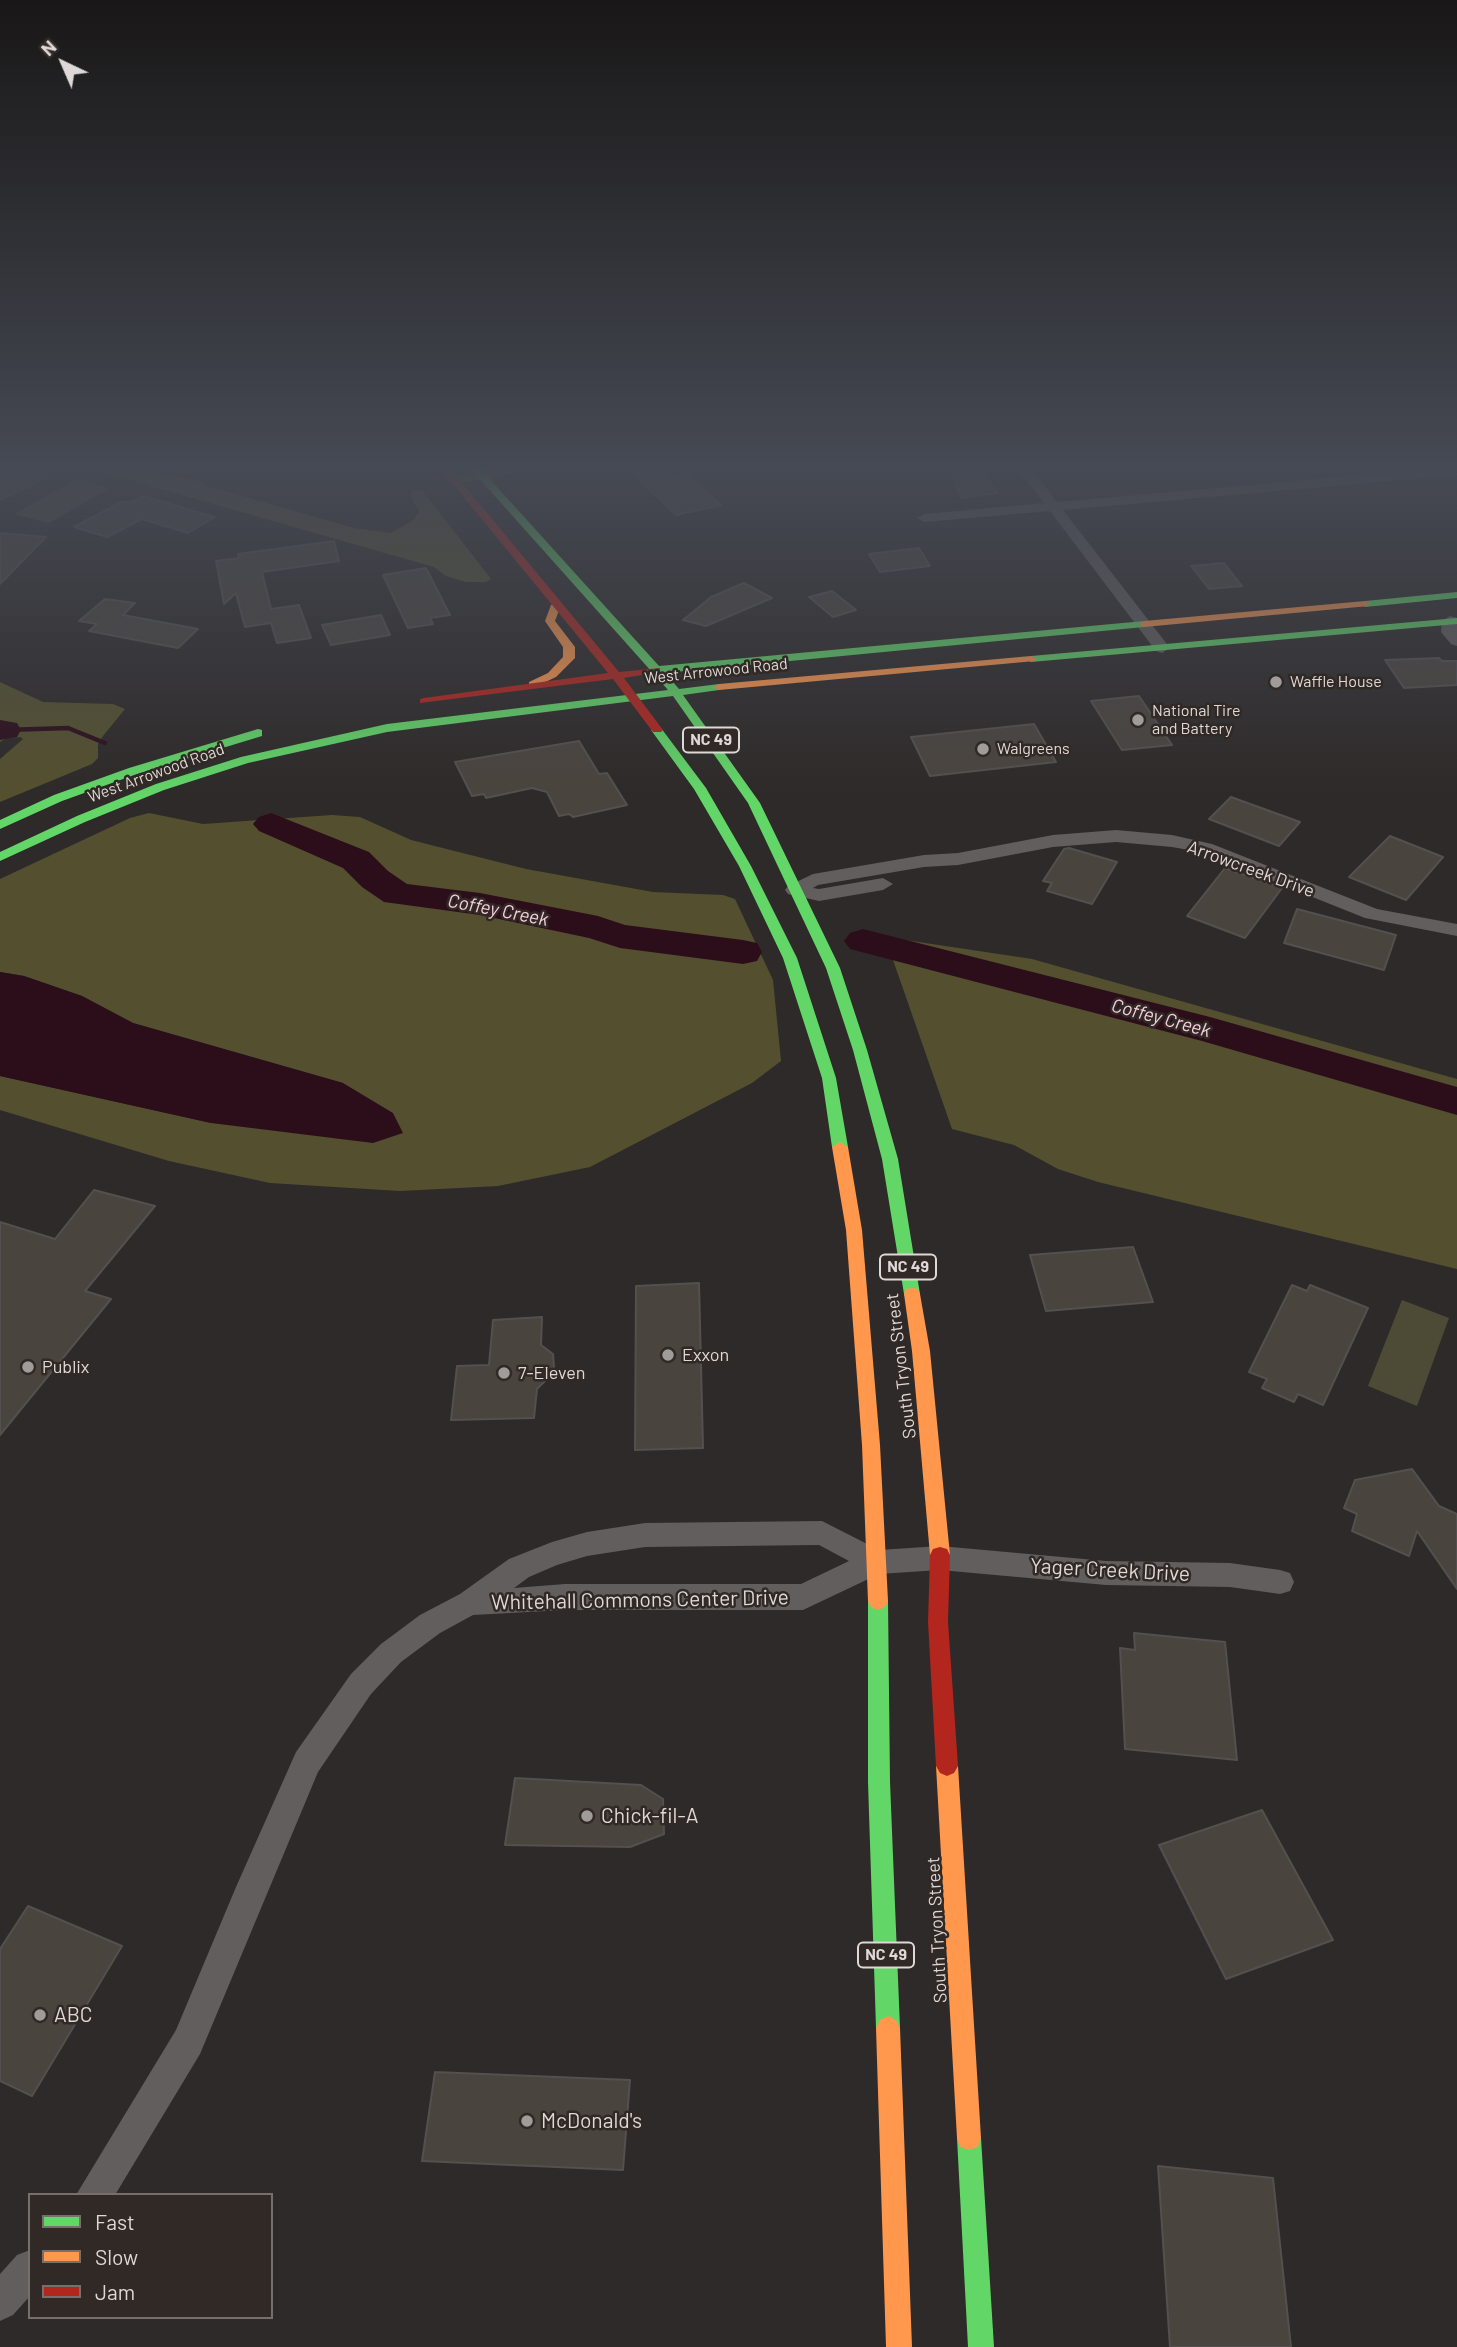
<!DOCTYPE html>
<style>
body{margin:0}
#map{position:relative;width:1457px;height:2347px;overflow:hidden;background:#2e2a29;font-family:Barlow,sans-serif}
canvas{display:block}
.legend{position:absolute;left:28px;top:2193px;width:245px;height:126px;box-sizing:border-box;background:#312926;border:2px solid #766f6c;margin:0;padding:9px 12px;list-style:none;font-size:21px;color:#ded9d6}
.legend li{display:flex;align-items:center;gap:14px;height:35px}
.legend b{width:35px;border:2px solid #766f6c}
.north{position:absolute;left:28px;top:28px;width:70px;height:70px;-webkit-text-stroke:5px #312926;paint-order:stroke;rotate:316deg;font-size:19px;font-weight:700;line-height:28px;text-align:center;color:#ded9d6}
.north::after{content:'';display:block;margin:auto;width:24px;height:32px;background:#ded9d6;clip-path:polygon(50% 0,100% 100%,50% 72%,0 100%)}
</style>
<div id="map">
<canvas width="1457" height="2347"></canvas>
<ul class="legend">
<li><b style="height:9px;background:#63d668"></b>Fast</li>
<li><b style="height:9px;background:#ff974d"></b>Slow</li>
<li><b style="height:9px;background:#b3261e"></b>Jam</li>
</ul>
<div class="north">N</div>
</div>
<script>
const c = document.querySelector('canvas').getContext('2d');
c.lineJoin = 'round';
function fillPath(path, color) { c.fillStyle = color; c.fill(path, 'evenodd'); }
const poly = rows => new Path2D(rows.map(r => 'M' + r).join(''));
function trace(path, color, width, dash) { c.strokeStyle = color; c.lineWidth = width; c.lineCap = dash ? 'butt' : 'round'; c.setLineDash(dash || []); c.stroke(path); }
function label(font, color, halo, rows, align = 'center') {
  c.font = font + ' Barlow,sans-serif'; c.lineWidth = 5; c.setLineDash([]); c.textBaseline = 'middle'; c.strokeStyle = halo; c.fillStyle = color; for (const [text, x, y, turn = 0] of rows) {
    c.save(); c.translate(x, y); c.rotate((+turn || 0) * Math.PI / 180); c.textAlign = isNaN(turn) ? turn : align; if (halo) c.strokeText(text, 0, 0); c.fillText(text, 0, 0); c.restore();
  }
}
fillPath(poly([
 [77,479,110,488,49,523,14,514],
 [1402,1300,1449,1318,1417,1406,1368,1386]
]), '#4d4b36');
fillPath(poly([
 [84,467,144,467,146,472,195,480,207,486,354,528,391,533,412,521,419,512,410,494,412,491,422,490,491,579,486,582,466,582,446,576,434,567],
 [0,682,43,702,113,704,125,709,103,736,98,744,98,758,92,764,0,802,0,759,23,739,20,737,7,738,0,742],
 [149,813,203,824,332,815,360,817,411,840,526,869,653,892,723,895,735,899,773,980,781,1061,752,1083,590,1167,498,1186,400,1191,270,1183,169,1161,0,1110,0,1076,211,1123,343,1083,133,1023,82,996,24,976,0,972,0,879,130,818],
 [885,937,1032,959,1457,1079,1457,1269,1098,1182,1058,1169,1014,1145,952,1129]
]), '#54502f');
fillPath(poly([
 [0,972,24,976,82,996,133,1023,343,1083,393,1113,403,1133,373,1143,211,1123,0,1076]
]), '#2c0e1b');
trace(poly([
 [5,730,68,728,105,743]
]), '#2c0e1b', 4.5);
fillPath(poly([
 [0,720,17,723,21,730,17,737,0,740,0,720],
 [271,813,369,852,388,871,407,884,480,893,598,916,625,925,743,940,757,943,762,952,757,961,743,964,620,948,589,938,480,915,384,902,362,887,343,868,259,831,253,824,259,817,271,813],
 [863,929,1210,1017,1457,1087,1457,1115,1202,1041,850,949,844,941,850,933,863,929]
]), '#2c0e1b');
const building = poly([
 [0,467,21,467,49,477,0,500,0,467],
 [626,467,663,467,674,477,687,474,721,505,676,515,626,467],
 [951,467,982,467,985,476,998,493,961,498,951,467],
 [143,496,215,517,188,533,142,519,107,537,74,527,123,501,130,503,143,496],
 [0,533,46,537,0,584,0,533],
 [334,541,339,561,262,572,271,609,299,605,311,638,277,643,271,623,245,627,236,593,224,604,216,561,239,558,238,554,334,541],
 [919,548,930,566,880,572,869,554,919,548],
 [1224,563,1242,586,1209,589,1191,566,1224,563],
 [426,568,450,615,430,618,433,624,408,628,383,575,426,568],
 [744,583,772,598,706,626,683,620,711,597,744,583],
 [832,591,856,610,833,617,809,597,832,591],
 [105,599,135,603,123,615,198,629,178,648,89,631,97,624,79,621,105,599],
 [381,615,390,635,331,645,322,625,381,615],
 [1439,658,1442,661,1457,661,1457,685,1404,688,1385,660,1439,658],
 [1139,696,1172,745,1122,750,1091,701,1139,696],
 [1034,724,1056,762,930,776,911,737,1034,724],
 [579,741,599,774,607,773,627,805,573,817,569,814,559,816,547,792,532,788,486,798,484,794,472,796,455,762,579,741],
 [1231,797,1300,822,1279,846,1209,819,1231,797],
 [1390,836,1443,857,1406,900,1349,877,1390,836],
 [1069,848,1117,862,1092,904,1047,891,1052,883,1043,881,1064,849,1069,848],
 [1225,868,1282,888,1245,938,1187,916,1225,868],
 [1297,909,1396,935,1384,970,1284,943,1297,909],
 [94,1190,155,1206,85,1291,111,1299,0,1435,0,1222,55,1239,94,1190],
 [1133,1247,1153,1302,1046,1311,1030,1255,1133,1247],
 [699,1283,703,1448,635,1450,636,1286,699,1283],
 [1292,1285,1307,1291,1310,1285,1368,1308,1323,1405,1298,1394,1294,1402,1262,1388,1267,1379,1249,1372,1292,1285],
 [542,1317,541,1345,553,1354,554,1367,548,1378,537,1389,534,1418,451,1420,457,1366,489,1365,493,1320,542,1317],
 [1412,1469,1439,1506,1457,1514,1457,1589,1417,1531,1409,1556,1352,1531,1357,1514,1344,1508,1355,1480,1412,1469],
 [1134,1633,1225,1642,1237,1760,1125,1749,1120,1648,1135,1650,1134,1633],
 [515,1778,641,1785,663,1799,664,1834,630,1847,505,1845,515,1778],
 [1262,1810,1333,1940,1226,1979,1159,1845,1262,1810],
 [28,1906,122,1946,32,2096,0,2081,0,1949,28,1906],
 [435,2072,630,2080,623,2170,422,2161,435,2072],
 [1158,2166,1273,2178,1291,2347,1170,2347,1158,2166]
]);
fillPath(building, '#4a443e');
trace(building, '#53504f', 2);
fillPath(poly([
 [501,467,529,467,522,471,455,484,448,480,455,476,501,467],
 [1016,467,1030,467,1057,502,1455,467,1457,475,1063,510,1170,648,1162,653,1156,651,1050,511,924,522,917,518,924,514,1044,503,1016,467],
 [1450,616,1457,618,1457,646,1451,644,1441,632,1442,621,1450,616],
 [1116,830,1172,835,1212,844,1377,909,1457,924,1457,936,1365,918,1200,852,1172,847,1116,842,1053,847,958,865,924,867,818,885,813,888,819,889,883,878,893,884,883,890,819,901,788,894,785,890,788,886,813,874,924,855,958,853,1053,835,1116,830],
 [822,1521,879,1550,940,1546,1106,1561,1230,1563,1280,1570,1290,1573,1294,1582,1290,1591,1280,1594,1230,1587,1106,1585,940,1570,879,1574,803,1610,565,1610,473,1615,440,1633,401,1662,371,1694,318,1772,200,2054,115,2195,76,2195,176,2030,236,1887,296,1752,351,1674,381,1644,420,1615,460,1594,509,1559,552,1542,587,1532,645,1523,822,1521],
 [819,1545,849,1561,801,1584,565,1584,514,1588,529,1577,557,1565,587,1556,645,1547,819,1545],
 [30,2250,30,2296,13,2315,0,2321,0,2274,17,2255,30,2250]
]), '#615e5d');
fillPath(poly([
 [469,467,479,467,659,666,1144,621,1149,624,1144,627,665,673,679,689,719,684,725,687,719,690,683,695,760,803,840,968,867,1050,898,1159,920,1294,918,1299,912,1300,906,1299,904,1294,882,1159,853,1050,826,968,748,803,673,696,387,732,248,763,164,790,85,822,0,861,0,852,77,816,156,784,241,757,387,724,668,690,469,467],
 [1457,592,1457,598,1365,607,1360,604,1365,601,1457,592],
 [1457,618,1457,624,1031,662,1025,659,1031,656,1457,618],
 [657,726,661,728,706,788,751,866,797,958,836,1078,848,1147,845,1151,840,1152,832,1147,822,1078,783,958,739,866,694,789,651,730,657,726],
 [258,729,262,730,262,736,137,774,62,801,0,829,0,820,54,795,129,768,258,729],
 [878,1592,885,1595,888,1601,890,1782,900,2028,896,2036,888,2040,880,2036,876,2028,868,1782,868,1601,871,1595,878,1592],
 [969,2126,978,2129,981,2138,994,2347,968,2347,957,2138,960,2129,969,2126]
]), '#63d668');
fillPath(poly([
 [1365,601,1370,604,1369,606,1144,627,1139,624,1144,621,1365,601],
 [556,602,561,605,555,621,575,647,575,658,556,677,537,686,529,686,529,682,548,673,563,657,563,647,545,621,551,605,556,602],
 [1031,656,1037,659,1035,661,719,690,713,687,719,684,1031,656],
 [840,1142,848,1147,862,1230,880,1445,888,1601,885,1607,878,1610,871,1607,868,1601,862,1445,846,1230,832,1147,840,1142],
 [912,1288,918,1289,920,1294,930,1351,950,1555,947,1561,940,1563,933,1561,930,1555,912,1351,904,1294,906,1289,912,1288],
 [947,1756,954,1759,958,1766,981,2138,978,2147,969,2150,960,2147,957,2138,936,1766,940,1759,947,1756],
 [888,2016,896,2020,900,2028,912,2347,886,2347,876,2028,880,2020,888,2016]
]), '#ff974d');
fillPath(poly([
 [439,467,449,467,619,672,660,668,660,672,624,678,663,730,661,732,653,732,613,679,420,703,420,699,424,698,608,673,439,467],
 [940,1547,947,1549,950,1555,948,1622,958,1766,954,1773,947,1776,940,1773,936,1766,928,1622,930,1555,933,1549,940,1547]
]), '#b3261e');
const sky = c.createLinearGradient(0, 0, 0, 796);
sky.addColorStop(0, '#191717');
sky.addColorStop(0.59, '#464a54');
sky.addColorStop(1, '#464a5400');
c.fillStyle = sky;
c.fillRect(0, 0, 1457, 796);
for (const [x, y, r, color] of [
 [1276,682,7,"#a09c99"],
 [1138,720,7,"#a09c99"],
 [983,749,7,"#a09c99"],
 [668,1355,7,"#a09c99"],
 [28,1367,7,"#a09c99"],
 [504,1373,7,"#a09c99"],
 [587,1816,7,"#a09c99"],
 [40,2015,7,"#a09c99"],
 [527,2121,7,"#a09c99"]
]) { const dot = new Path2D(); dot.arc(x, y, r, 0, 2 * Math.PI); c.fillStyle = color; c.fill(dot); trace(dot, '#312926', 2.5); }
label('16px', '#ded9d6', '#312926', [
 ["West Arrowood Road",716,671,-6],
 ["West Arrowood Road",156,773,-20]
]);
label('16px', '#ded9d6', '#312926', [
 ["Waffle House",1290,682],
 ["National Tire",1152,711],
 ["and Battery",1152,729],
 ["Walgreens",997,749]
], 'left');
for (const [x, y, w] of [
 [711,740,56],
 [908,1267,56],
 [886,1955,56]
]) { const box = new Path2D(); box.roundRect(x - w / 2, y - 12.5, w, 25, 5); c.fillStyle = '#312926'; c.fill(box); trace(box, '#ded9d6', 2); }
label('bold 16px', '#ded9d6', null, [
 ["NC 49",711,740],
 ["NC 49",908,1267],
 ["NC 49",886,1955]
]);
label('18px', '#ded9d6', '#312926', [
 ["Arrowcreek Drive",1251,869,20],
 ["South Tryon Street",901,1366,-97],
 ["South Tryon Street",937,1930,-93]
]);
label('18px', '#ded9d6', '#312926', [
 ["Exxon",682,1355],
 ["Publix",42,1367],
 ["7-Eleven",518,1373]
], 'left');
label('italic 19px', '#f8cddd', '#312926', [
 ["Coffey Creek",498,910,11],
 ["Coffey Creek",1161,1018,15]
]);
label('21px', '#ded9d6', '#312926', [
 ["Yager Creek Drive",1110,1570,3],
 ["Whitehall Commons Center Drive",640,1600,-1]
]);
label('21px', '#ded9d6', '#312926', [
 ["Chick-fil-A",601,1816],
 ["ABC",54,2015],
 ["McDonald's",541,2121]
], 'left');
</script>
